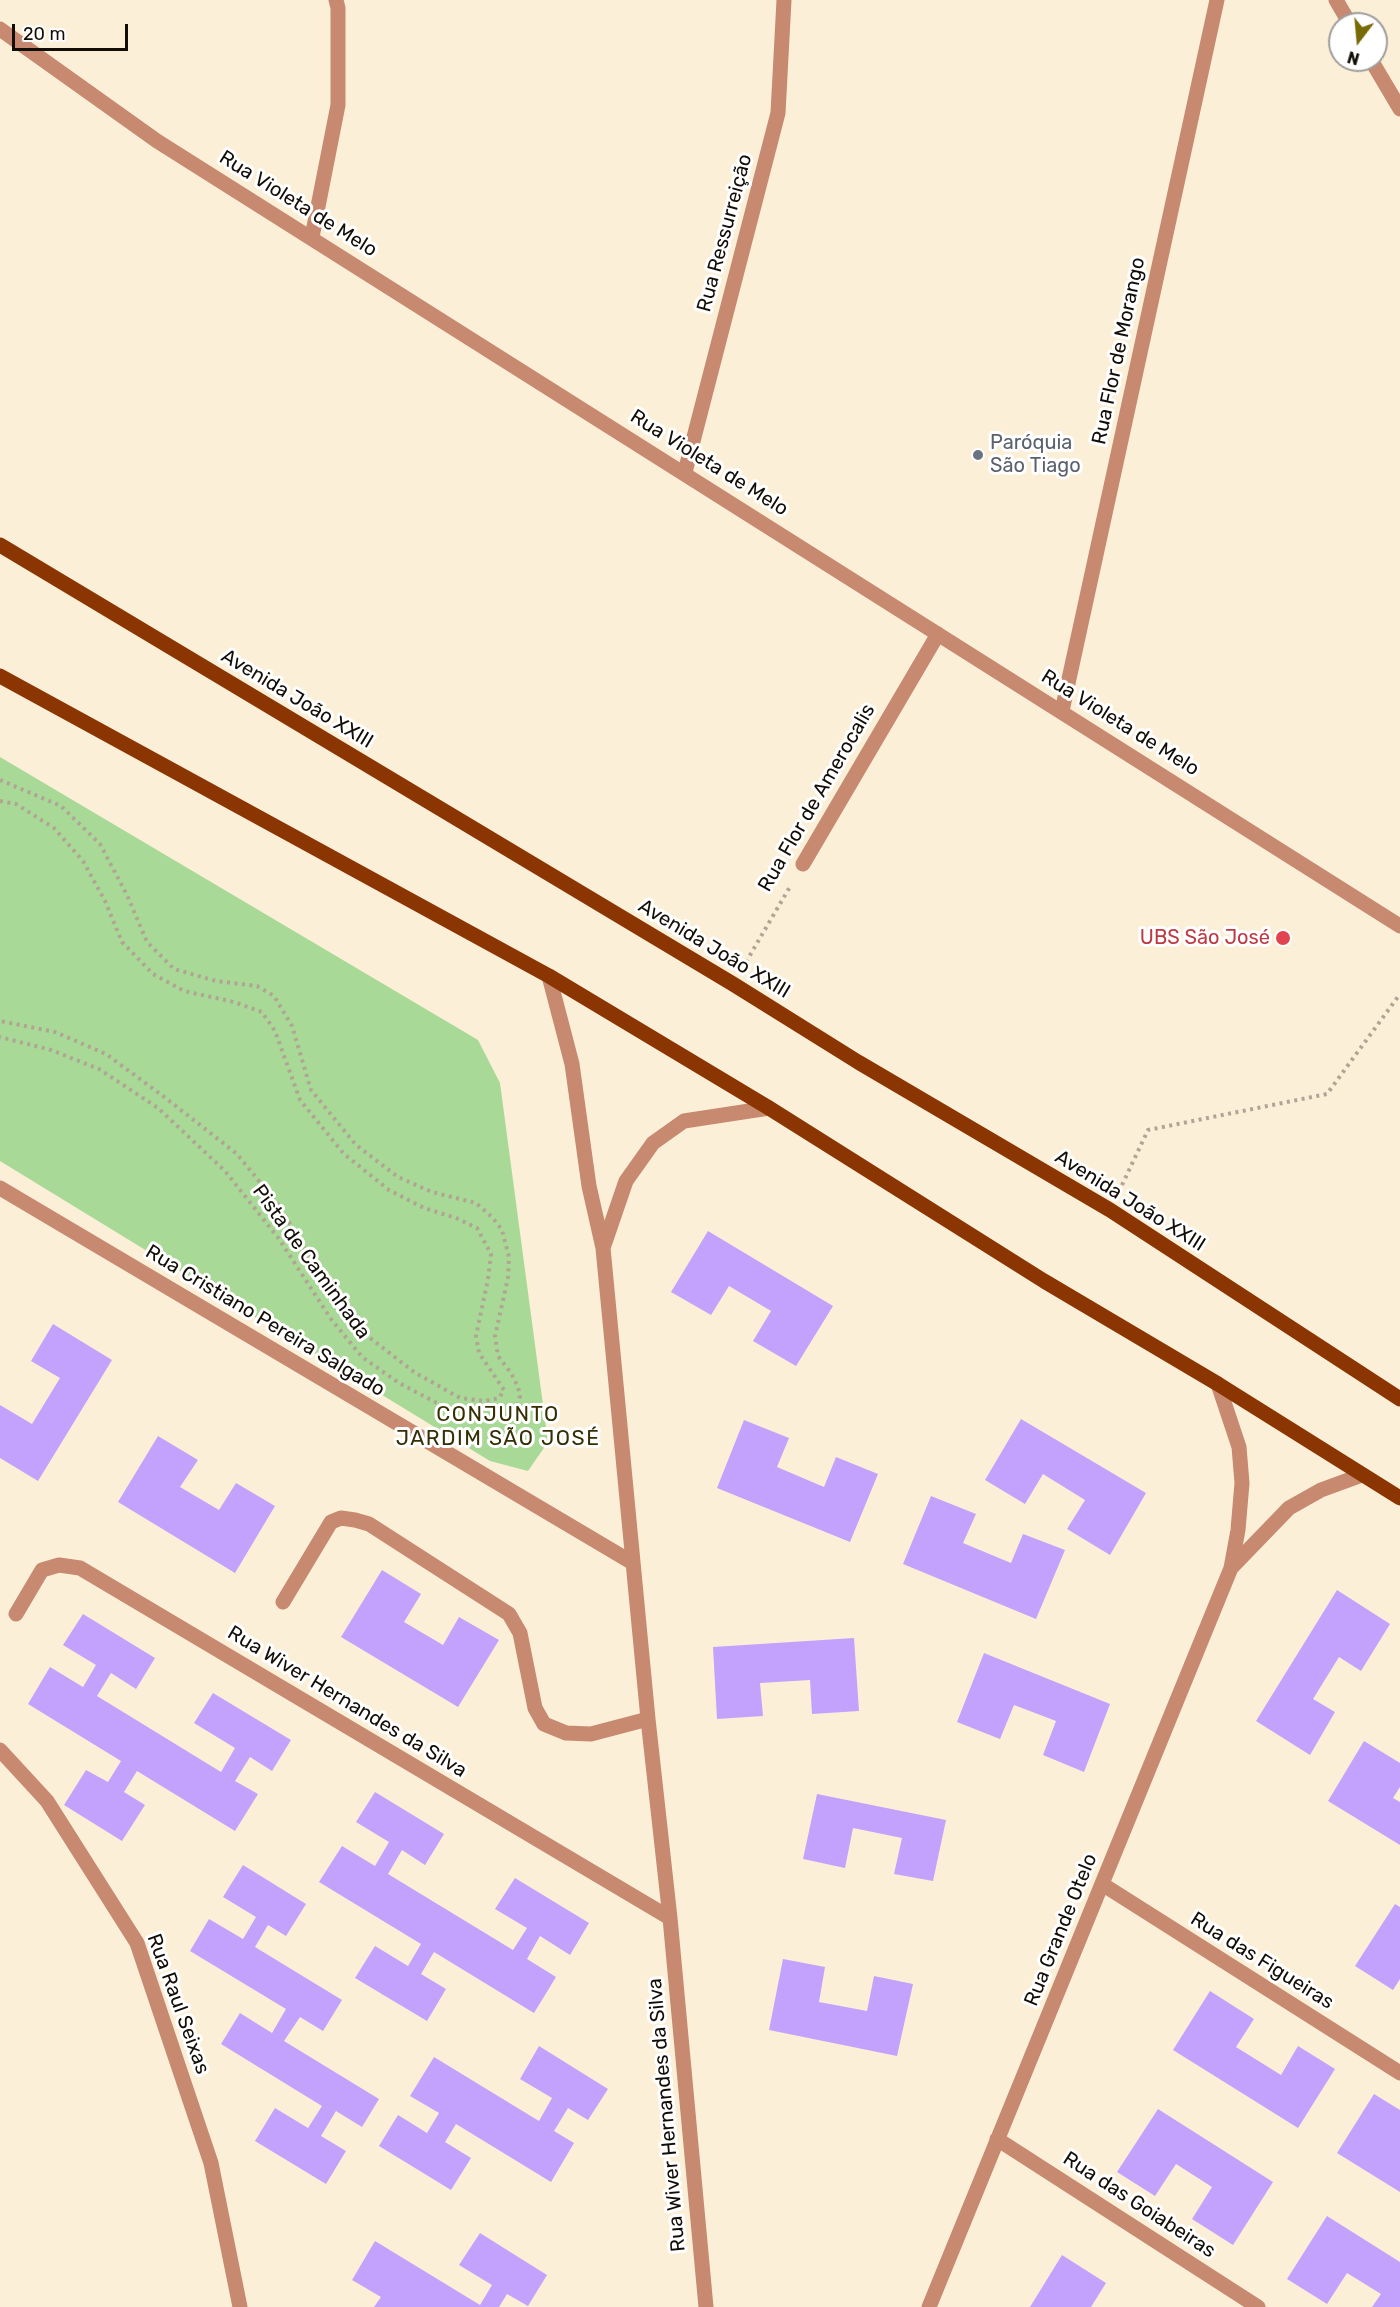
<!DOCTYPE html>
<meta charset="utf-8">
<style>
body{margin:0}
#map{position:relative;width:1400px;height:2307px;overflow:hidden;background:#fcefd8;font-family:Rubik,sans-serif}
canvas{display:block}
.north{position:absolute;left:1328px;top:12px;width:60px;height:60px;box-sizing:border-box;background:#fff;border:2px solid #a09e9b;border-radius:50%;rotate:196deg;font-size:16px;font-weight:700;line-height:24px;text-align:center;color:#120d06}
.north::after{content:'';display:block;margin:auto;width:21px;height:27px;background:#786b05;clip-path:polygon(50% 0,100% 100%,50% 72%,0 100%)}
.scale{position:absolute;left:12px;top:24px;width:116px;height:27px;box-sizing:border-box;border:3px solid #120d06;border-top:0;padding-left:8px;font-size:18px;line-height:21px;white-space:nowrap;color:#120d06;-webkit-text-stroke:4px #fff;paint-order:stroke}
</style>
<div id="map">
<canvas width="1400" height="2307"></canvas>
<div class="north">N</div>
<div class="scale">20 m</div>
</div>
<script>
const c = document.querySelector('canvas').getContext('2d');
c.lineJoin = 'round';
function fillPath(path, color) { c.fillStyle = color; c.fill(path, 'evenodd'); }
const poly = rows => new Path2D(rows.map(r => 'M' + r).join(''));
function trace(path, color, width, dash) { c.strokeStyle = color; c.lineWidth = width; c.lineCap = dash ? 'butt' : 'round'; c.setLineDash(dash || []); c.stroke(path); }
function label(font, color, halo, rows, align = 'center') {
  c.font = font + ' Rubik,sans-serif'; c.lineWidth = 6; c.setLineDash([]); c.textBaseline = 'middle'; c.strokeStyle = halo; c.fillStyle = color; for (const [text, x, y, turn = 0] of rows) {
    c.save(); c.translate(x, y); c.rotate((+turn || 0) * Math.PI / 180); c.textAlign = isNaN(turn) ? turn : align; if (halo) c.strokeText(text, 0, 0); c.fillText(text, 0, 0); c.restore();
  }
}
fillPath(poly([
 [0,757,478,1040,500,1083,548,1442,528,1471,490,1461,0,1161]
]), '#a9d996');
fillPath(poly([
 [708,1231,833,1306,796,1366,753,1341,771,1311,729,1286,711,1315,671,1292],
 [53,1324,112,1360,38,1481,0,1458,0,1405,32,1424,60,1378,31,1361],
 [1021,1419,1146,1493,1110,1555,1067,1529,1085,1500,1043,1474,1025,1504,985,1480],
 [744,1420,789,1438,777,1467,824,1487,836,1457,878,1474,850,1542,717,1488],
 [158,1436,198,1460,180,1487,219,1510,236,1483,275,1506,235,1573,118,1502],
 [931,1496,976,1514,963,1543,1011,1563,1023,1534,1065,1550,1036,1619,903,1564],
 [382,1570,421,1594,404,1622,443,1645,459,1617,499,1640,458,1707,341,1637],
 [1337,1590,1390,1624,1361,1671,1339,1657,1313,1699,1335,1712,1310,1755,1256,1721],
 [83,1614,155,1658,136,1689,111,1673,97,1696,221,1772,235,1748,194,1723,213,1693,291,1740,272,1771,250,1757,235,1781,258,1794,235,1831,137,1771,124,1792,145,1805,122,1841,64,1805,86,1770,108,1782,121,1761,28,1704,50,1667,83,1687,96,1665,63,1645],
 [854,1638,859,1711,812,1714,810,1680,760,1683,763,1716,717,1719,713,1647],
 [984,1653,1110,1704,1084,1772,1043,1755,1056,1721,1014,1705,1000,1739,957,1722],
 [1364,1741,1400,1763,1400,1787,1393,1798,1400,1802,1400,1845,1328,1801],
 [375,1792,444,1834,425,1865,402,1850,388,1874,513,1950,527,1928,495,1909,515,1878,589,1923,570,1955,540,1936,527,1959,556,1977,534,2013,434,1952,421,1974,446,1989,427,2021,355,1978,375,1946,408,1966,421,1944,319,1882,342,1846,375,1866,389,1842,356,1822],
 [817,1794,946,1820,933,1881,894,1874,902,1838,853,1828,845,1868,803,1859],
 [243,1865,306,1904,286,1936,268,1925,255,1947,342,2000,323,2031,300,2017,284,2041,379,2099,362,2127,336,2111,321,2136,346,2151,326,2184,255,2141,275,2108,308,2128,322,2106,221,2044,240,2013,272,2033,286,2009,190,1951,209,1919,243,1939,256,1917,223,1897],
 [1395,1904,1400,1907,1400,1979,1393,1990,1355,1966],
 [783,1959,825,1967,819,2002,867,2011,874,1976,913,1984,897,2056,769,2030],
 [1210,1991,1254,2019,1236,2047,1281,2075,1298,2046,1335,2069,1298,2128,1173,2050],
 [539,2046,608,2089,588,2120,568,2108,554,2131,574,2143,551,2182,456,2124,445,2142,471,2158,451,2190,379,2146,398,2115,427,2133,439,2113,410,2096,434,2057,539,2121,552,2098,520,2079],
 [1374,2094,1400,2110,1400,2192,1337,2153],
 [1158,2109,1273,2182,1233,2245,1192,2219,1212,2187,1176,2164,1155,2196,1117,2172],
 [1327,2216,1400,2262,1400,2307,1372,2307,1381,2294,1347,2273,1327,2304,1287,2279],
 [480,2233,547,2275,528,2306,507,2294,499,2307,374,2307,381,2297,352,2280,375,2241,480,2305,492,2285,459,2265],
 [1062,2255,1106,2283,1091,2307,1030,2307]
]), '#c2a2fc');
trace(poly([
 [0,780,61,806,100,844,127,895,147,942,174,969,216,981,257,986,274,996,292,1026,311,1090,356,1145,398,1177,432,1192,476,1203,492,1217,502,1230,509,1257,508,1278,495,1336,498,1356,511,1373,518,1387,520,1396,517,1406,507,1415,488,1418,468,1415,435,1402,399,1383,362,1357,331,1319,279,1239,225,1171,158,1108,99,1069,51,1050,0,1037],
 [0,801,16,804,54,828,83,861,105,901,122,942,153,974,184,991,234,1002,262,1012,275,1031,300,1100,344,1154,389,1190,424,1208,456,1218,477,1228,491,1254,488,1279,476,1336,479,1353,504,1390,499,1398,485,1401,460,1398,414,1372,365,1334,328,1288,280,1207,237,1154,163,1096,106,1054,55,1032,0,1021],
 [746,962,791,885],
 [1122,1185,1148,1130,1327,1094,1400,994]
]), '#b0a594', 4, [3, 4.5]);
trace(poly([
 [1336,0,1350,24],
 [0,29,157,141,1400,926],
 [1371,60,1400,109],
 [312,237,338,105,338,8,336,0],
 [685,472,778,113,784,0],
 [1062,711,1217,0],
 [803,864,938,634],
 [549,976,572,1064,589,1186,603,1248,648,1719,670,1918,706,2307],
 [0,1188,633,1563],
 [603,1248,626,1181,653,1143,684,1121,769,1108],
 [1231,1568,1289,1508,1321,1490,1362,1475],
 [283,1602,331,1522,341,1518,355,1520,369,1524,509,1614,520,1633,535,1708,544,1724,566,1733,591,1734,648,1719],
 [16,1614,42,1570,59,1565,80,1568,670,1918],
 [0,1750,47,1801,137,1943,211,2163,240,2307],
 [1102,1884,1400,2073],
 [997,2139,1258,2307],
 [929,2307,1231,1568,1238,1530,1242,1483,1239,1447,1218,1384]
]), '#c7896f', 15);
trace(poly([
 [0,545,733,984,858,1062,1110,1210,1400,1399],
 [0,676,549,976,769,1108,1044,1281,1218,1384,1400,1498]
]), '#8b3502', 15);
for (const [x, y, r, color] of [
 [978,455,6,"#6b7280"],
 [1283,938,8,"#e0444e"]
]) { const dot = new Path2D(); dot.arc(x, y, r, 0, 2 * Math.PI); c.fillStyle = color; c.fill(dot); trace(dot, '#fff', 2); }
label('20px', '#120d06', '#fff', [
 ["Rua Violeta de Melo",298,204,32],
 ["Rua Ressurreição",725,233,-75],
 ["Rua Flor de Morango",1119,351,-78],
 ["Rua Violeta de Melo",709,463,32],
 ["Avenida João XXIII",297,699,31],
 ["Rua Violeta de Melo",1120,723,32],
 ["Rua Flor de Amerocalis",817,798,-60],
 ["Avenida João XXIII",714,949,31],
 ["Avenida João XXIII",1130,1201,32],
 ["Pista de Caminhada",311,1262,54],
 ["Rua Cristiano Pereira Salgado",265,1321,31],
 ["Rua Wiver Hernandes da Silva",347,1702,31],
 ["Rua Grande Otelo",1061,1930,-68],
 ["Rua das Figueiras",1262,1961,32],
 ["Rua Raul Seixas",178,2004,70],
 ["Rua Wiver Hernandes da Silva",667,2115,-95],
 ["Rua das Goiabeiras",1139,2205,33]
]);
label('20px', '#5b616d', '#fff', [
 ["Paróquia",990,443],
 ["São Tiago",990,466]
], 'left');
label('20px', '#be3a42', '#fff', [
 ["UBS São José",1270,938]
], 'right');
c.letterSpacing = '1.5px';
label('21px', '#352f04', '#fff', [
 ["CONJUNTO",498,1415],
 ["JARDIM SÃO JOSÉ",498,1439]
]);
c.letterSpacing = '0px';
</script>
